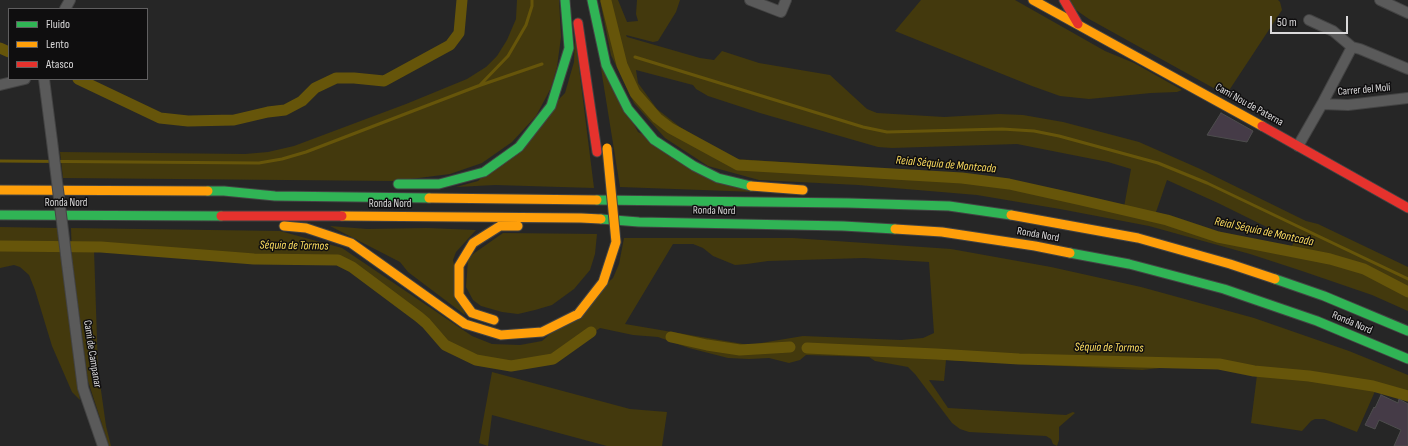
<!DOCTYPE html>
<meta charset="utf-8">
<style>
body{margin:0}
#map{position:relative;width:1408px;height:446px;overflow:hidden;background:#262626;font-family:"Sofia Sans Condensed",sans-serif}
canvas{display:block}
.legend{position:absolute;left:8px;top:8px;width:140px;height:72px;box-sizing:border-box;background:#0f0e0f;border:1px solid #605f60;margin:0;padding:5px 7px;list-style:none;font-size:12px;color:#dad9da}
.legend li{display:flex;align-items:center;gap:8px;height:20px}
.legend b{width:20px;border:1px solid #605f60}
.scale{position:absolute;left:1270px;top:16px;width:78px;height:18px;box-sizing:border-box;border:2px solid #dad9da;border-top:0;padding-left:5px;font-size:12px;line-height:14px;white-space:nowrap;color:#dad9da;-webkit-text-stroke:3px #0f0e0f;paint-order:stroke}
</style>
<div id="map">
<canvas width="1408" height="446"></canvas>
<ul class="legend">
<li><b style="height:5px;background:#30b455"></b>Fluido</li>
<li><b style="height:5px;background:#ff9f0a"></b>Lento</li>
<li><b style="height:5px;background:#e5322d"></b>Atasco</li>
</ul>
<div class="scale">50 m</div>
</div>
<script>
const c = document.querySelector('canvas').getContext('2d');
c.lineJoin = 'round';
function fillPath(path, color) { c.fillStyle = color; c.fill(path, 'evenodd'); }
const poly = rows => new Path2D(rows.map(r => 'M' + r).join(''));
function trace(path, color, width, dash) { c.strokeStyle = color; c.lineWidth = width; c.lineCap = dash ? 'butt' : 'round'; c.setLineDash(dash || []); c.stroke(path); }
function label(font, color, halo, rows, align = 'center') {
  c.font = font + ' "Sofia Sans Condensed",sans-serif'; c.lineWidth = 3; c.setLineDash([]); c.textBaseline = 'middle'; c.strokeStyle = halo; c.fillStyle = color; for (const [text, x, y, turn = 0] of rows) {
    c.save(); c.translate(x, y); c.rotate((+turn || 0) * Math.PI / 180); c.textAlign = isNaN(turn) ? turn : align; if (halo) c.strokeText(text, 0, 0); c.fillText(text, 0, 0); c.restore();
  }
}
fillPath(poly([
 [517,0,559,0,561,37,557,67,551,88,536,116,512,142,482,163,450,174,395,181,63,178,60,152,245,154,268,152,294,146,406,104,467,79,486,67,497,56,507,40,516,19],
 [600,0,618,0,627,22,638,21,636,14,637,0,680,0,676,12,658,41,653,42,626,35,627,37,700,58,714,60,722,51,759,63,830,75,867,109,877,113,944,117,999,114,1023,115,1063,122,1139,142,1198,168,1306,221,1318,224,1408,267,1408,311,1372,295,1302,271,1250,254,1149,226,1060,209,977,195,858,185,759,180,708,166,665,138,634,103,611,55],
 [636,70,693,85,696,89,708,96,760,113,878,147,892,148,1017,144,1108,162,1131,169,1124,207,1060,190,984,176,737,159,707,143,680,127,657,109,638,83],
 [1167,180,1218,203,1295,241,1291,247,1221,234,1165,216,1155,215],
 [921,0,1015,0,1105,51,1134,63,1182,90,1177,92,1151,93,1089,99,1060,96,1032,86,895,31],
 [1066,0,1278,0,1280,2,1282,10,1226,95,1089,19,1073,8],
 [575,36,594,188,495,185,456,187,478,181,565,93,574,62],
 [599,56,638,132,756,192,620,187],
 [330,226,367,229,427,228,476,230,456,252,453,260,465,315,408,272,400,262],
 [0,227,57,228,80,400,72,392,52,346,35,290,29,275,20,267,14,265,0,268],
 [71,228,280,231,342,248,472,336,492,344,520,345,542,341,613,278,619,264,624,238,793,238,951,249,1051,267,1141,287,1254,318,1349,351,1408,375,1408,399,1376,389,1357,432,1324,419,1315,419,1311,421,1302,431,1251,423,1257,375,1229,369,1208,367,1188,367,1160,368,1142,370,946,360,944,381,929,380,948,408,1066,415,1073,412,1075,413,1059,427,1059,440,1057,446,1053,444,1051,439,1046,436,969,432,960,429,952,423,915,374,908,367,875,361,869,357,806,355,800,360,789,363,769,358,749,359,728,358,689,348,658,337,633,335,600,328,554,360,512,368,481,362,460,357,442,348,424,327,342,265,335,262,233,261,94,250,98,369,106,426,111,446,109,446,88,381,72,259],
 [673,244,693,244,703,248,713,256,735,265,747,264,768,261,864,258,929,262,934,333,923,338,901,340,803,336,749,345,625,324],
 [503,233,597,234,595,254,590,270,574,289,552,305,535,310,518,314,502,312,481,306,473,300,466,287,468,260,473,254],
 [492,372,630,409,667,412,662,446,607,446,492,415,488,446,479,443]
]), '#43390d');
trace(poly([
 [635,57,863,127,887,132,1002,129,1034,131,1059,136,1158,163,1207,183,1408,279],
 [480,85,508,56,526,25,532,6,532,0],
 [0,161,259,163,282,159,306,152,478,86,542,64]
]), '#66550a', 3);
trace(poly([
 [606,1,622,65,635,93,657,118,670,128,738,165,962,178,1009,184,1081,200,1167,220,1218,237,1330,259,1364,269,1408,292],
 [0,48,9,52],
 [78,79,160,118,188,121,234,120,268,112,285,110,302,101,315,88,336,78,354,78,384,81,450,45,459,33,462,0],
 [0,246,101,247,254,259,338,260,352,267,419,317,426,323,445,345,476,360,511,366,553,359,591,332],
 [671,337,707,345,740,350,790,347],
 [807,348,936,354,1019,359,1219,364,1254,371,1309,376,1373,386,1408,396]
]), '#66550a', 11);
const building = poly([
 [1221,113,1253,131,1247,142,1207,135,1221,113],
 [1381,395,1398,403,1399,399,1408,404,1408,446,1394,446,1401,430,1379,420,1375,429,1365,425,1374,407,1375,408,1381,395]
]);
fillPath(building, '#453b47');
trace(building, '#4d4d4d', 1);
const street = poly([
 [750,0,781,12,786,0],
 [1380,0,1408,13],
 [65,9,70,0],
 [1309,20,1333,31,1352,47,1360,49,1408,69],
 [44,79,52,141],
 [0,85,25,79],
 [1322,104,1348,105,1408,98],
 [1298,146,1322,104,1352,47],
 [67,263,83,388,103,446]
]);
const fast = poly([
 [592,0,606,65,628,109,654,140,694,166,718,178,751,186],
 [398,184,439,184,484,172,519,147,551,106,569,48,565,0],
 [208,191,224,191,275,196,429,198],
 [597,200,848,203,949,206,1011,215],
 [0,215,221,216],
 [601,219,639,222,843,226,895,229],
 [1070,253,1129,264,1224,289,1317,321,1408,359],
 [1275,279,1324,296,1408,331]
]);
const slow = poly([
 [1033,0,1262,126],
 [751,186,803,190],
 [0,190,208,191],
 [429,198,597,200],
 [1011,215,1138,238,1230,264,1275,279],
 [342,216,581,218,601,219],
 [284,226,306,228,351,243,465,324,501,335,542,332,578,314],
 [895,229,942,232,1035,246,1070,253],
 [494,320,472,313,459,295,459,266,473,243,500,226,518,226]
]);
const jam = poly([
 [1064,0,1078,24],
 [578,23,597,152],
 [1262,126,1408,208],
 [221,216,342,216]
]);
trace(street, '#434343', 12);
trace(fast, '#434343', 11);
trace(slow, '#434343', 11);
trace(jam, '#434343', 11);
trace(street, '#5a5a5a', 10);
trace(fast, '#30b455', 9);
trace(slow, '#ff9f0a', 9);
trace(jam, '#e5322d', 9);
const streetBridge = poly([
 [52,141,67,263]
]);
const slowBridge = poly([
 [578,314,603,282,616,242,607,148]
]);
trace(streetBridge, '#434343', 12, []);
trace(slowBridge, '#434343', 11, []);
trace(streetBridge, '#5a5a5a', 10);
trace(slowBridge, '#ff9f0a', 9);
label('11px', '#dad9da', '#0f0e0f', [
 ["Carrer del Molí",1364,90,-5],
 ["Camí Nou de Paterna",1249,105,29],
 ["Ronda Nord",66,203],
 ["Ronda Nord",390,204],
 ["Ronda Nord",714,211,1],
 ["Ronda Nord",1038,235,10],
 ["Ronda Nord",1352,323,23],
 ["Camí de Campanar",92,354,81]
]);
label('italic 12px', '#fede60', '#0f0e0f', [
 ["Reial Séquia de Montcada",946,165,5],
 ["Reial Séquia de Montcada",1264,232,12],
 ["Séquia de Tormos",294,246,1],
 ["Séquia de Tormos",1109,348,1]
]);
</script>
